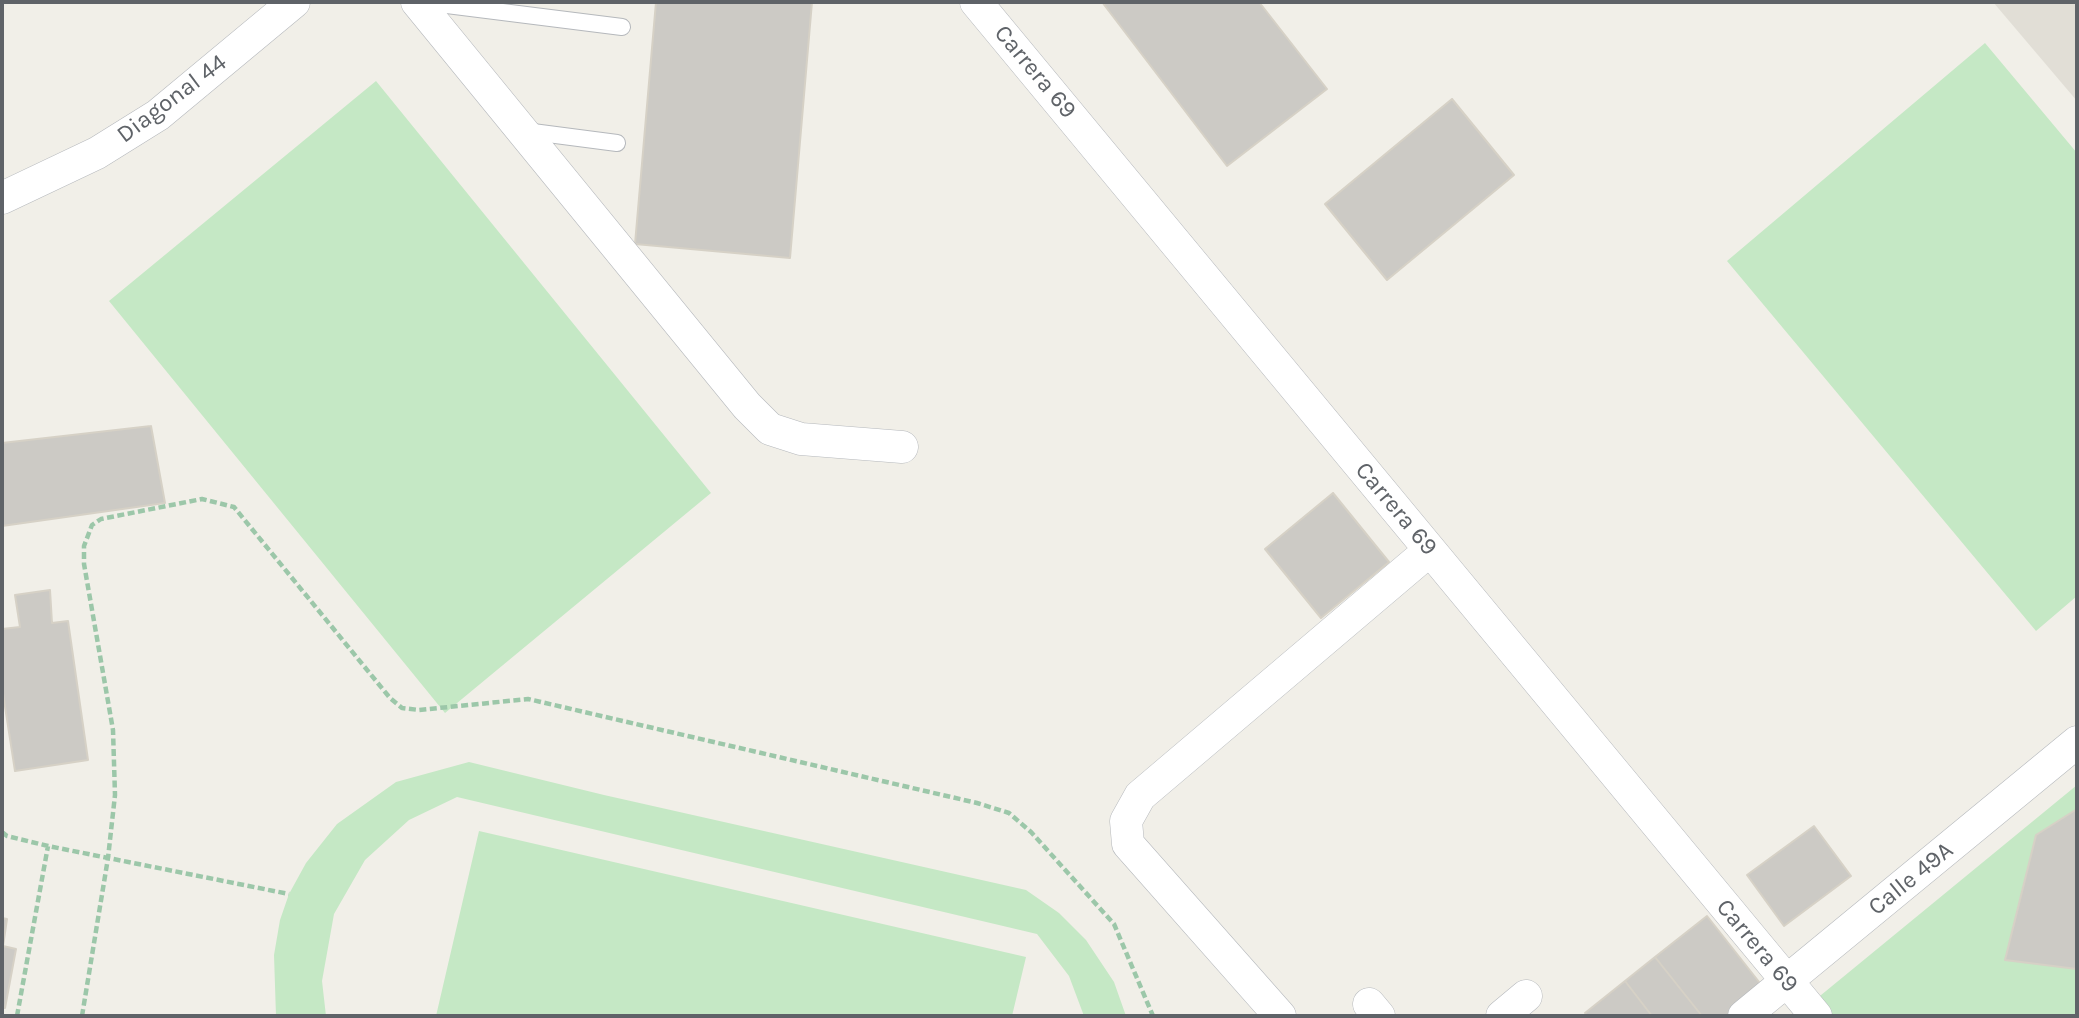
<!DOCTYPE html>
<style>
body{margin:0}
#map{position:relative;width:2079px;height:1018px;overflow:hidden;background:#f1efe8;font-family:Karla,sans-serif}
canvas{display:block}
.frame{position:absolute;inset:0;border:4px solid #5f6368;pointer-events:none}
</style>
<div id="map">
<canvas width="2079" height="1018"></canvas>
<div class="frame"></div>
</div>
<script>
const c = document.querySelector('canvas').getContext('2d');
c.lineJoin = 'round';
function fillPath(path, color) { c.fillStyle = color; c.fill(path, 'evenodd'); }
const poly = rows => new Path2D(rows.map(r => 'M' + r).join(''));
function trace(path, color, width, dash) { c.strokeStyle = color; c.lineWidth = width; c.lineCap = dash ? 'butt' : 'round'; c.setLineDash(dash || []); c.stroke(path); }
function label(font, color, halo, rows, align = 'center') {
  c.font = font + ' Karla,sans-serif'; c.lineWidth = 6; c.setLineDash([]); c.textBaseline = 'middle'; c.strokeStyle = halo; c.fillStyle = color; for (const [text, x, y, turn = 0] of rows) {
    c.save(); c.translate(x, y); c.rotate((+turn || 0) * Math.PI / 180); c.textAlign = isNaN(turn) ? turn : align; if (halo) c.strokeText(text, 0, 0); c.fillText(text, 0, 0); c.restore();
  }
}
fillPath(poly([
 [1993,2,2077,2,2077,101]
]), '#e1ded6');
fillPath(poly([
 [1985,43,2077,153,2077,596,2036,631,1727,261],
 [376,81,711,493,445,713,109,301],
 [469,762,604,795,1026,890,1059,913,1086,940,1114,982,1126,1016,1084,1016,1069,976,1037,934,457,797,409,820,365,860,334,914,322,981,326,1016,276,1016,274,955,280,920,289,894,306,863,337,824,396,782],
 [2077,785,2077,1016,1795,1016,1826,991],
 [479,831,1026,957,1012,1016,436,1016]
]), '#c5e8c5');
const building = poly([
 [656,2,812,2,790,258,635,244,656,2],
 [1102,2,1259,2,1327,89,1227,166,1102,2],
 [1452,99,1514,175,1387,280,1325,204,1452,99],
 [151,426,165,503,2,526,2,443,151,426],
 [1333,493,1389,562,1321,618,1265,549,1333,493],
 [50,590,52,623,68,621,88,760,15,771,2,687,2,629,20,627,15,595,50,590],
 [2077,809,2077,969,2005,960,2036,835,2077,809],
 [1814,826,1851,876,1784,926,1747,875,1814,826],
 [1707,916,1763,987,1726,1016,1702,1016,1655,957,1707,916],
 [2,918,7,919,3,946,16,949,5,1008,2,1008,2,918],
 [1655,957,1702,1016,1652,1016,1625,981,1655,957],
 [1625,981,1652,1016,1587,1016,1585,1013,1625,981]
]);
fillPath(building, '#cccac5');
trace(building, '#d6d1c6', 2);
const service = poly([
 [423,2,622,27],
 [525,131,617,143]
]);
const minor = poly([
 [417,2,747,406,770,429,801,439,902,447],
 [976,2,1816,1016],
 [2,198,97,153,158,115,294,2],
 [1369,1004,1379,1016],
 [1280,1016,1128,844,1126,821,1140,796,1430,550],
 [1502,1016,1526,996],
 [1744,1016,2077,742]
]);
trace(service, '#b5b8bc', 18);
trace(minor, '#b5b8bc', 33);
trace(poly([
 [2,832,7,836,48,846,289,894],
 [17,1016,48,846],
 [82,1016,108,858,115,795,113,730,84,564,84,546,92,525,101,519,202,499,234,507,390,698,402,708,419,710,528,699,977,803,1009,813,1031,832,1114,924,1153,1016]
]), '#9cc7a9', 4.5, [7, 3.5]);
trace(service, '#fff', 16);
trace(minor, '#fff', 32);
label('24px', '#5f6368', '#fff', [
 ["Carrera 69",1035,72,50],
 ["Diagonal 44",172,99,-37],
 ["Carrera 69",1396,509,50],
 ["Calle 49A",1911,879,-39],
 ["Carrera 69",1757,946,50]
]);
</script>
